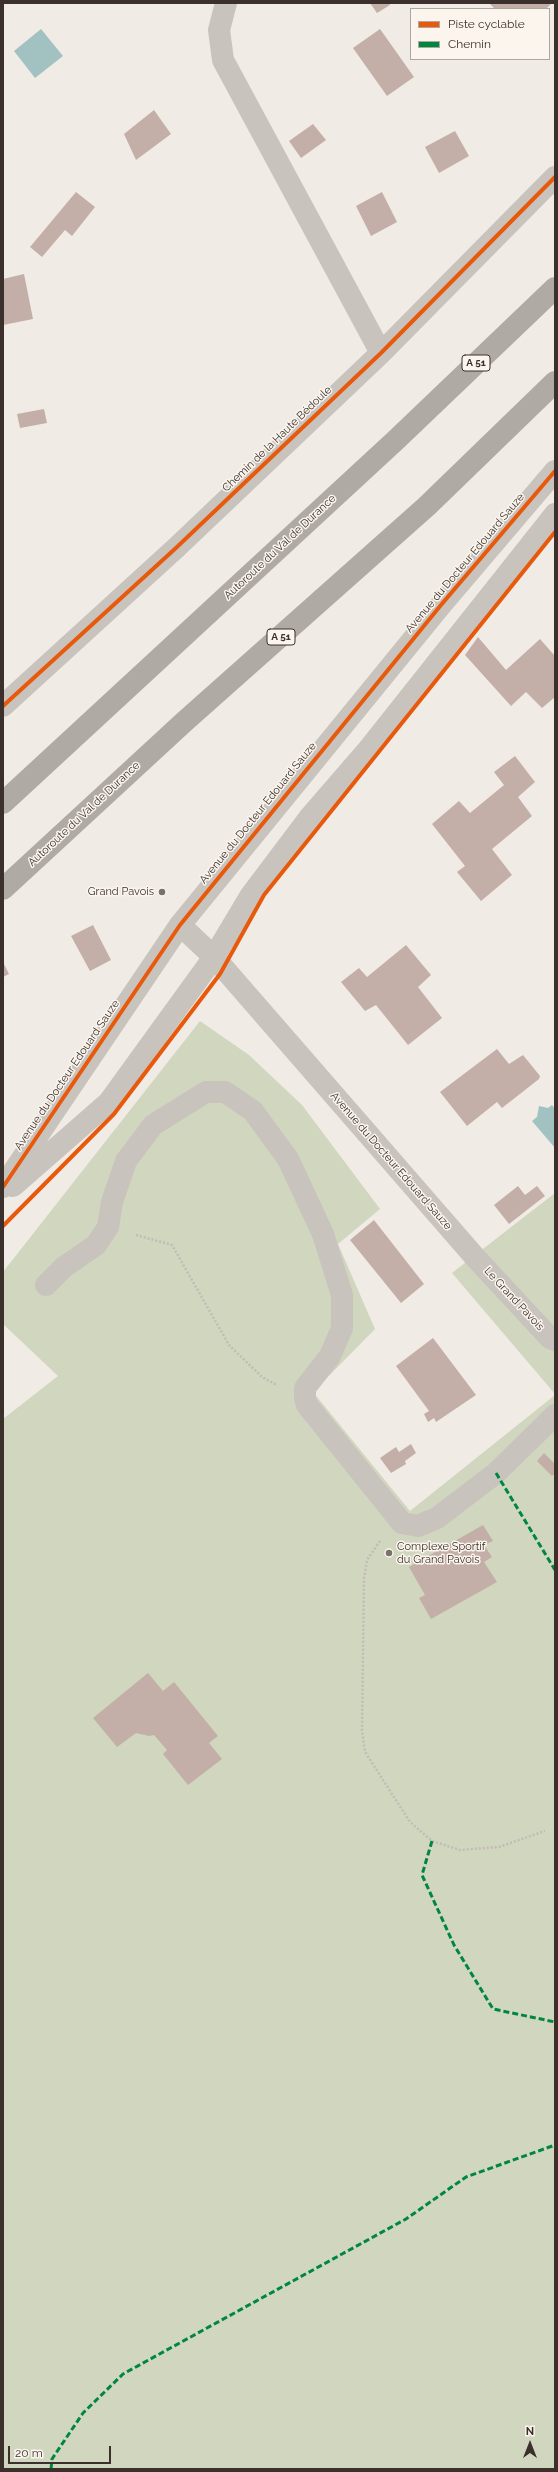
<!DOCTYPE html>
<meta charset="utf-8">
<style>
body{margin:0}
#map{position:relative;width:558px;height:2472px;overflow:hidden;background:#f0ebe5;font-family:Raleway,sans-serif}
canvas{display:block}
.frame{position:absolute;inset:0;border:4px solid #3b302b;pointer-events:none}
.legend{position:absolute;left:410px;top:8px;width:140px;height:52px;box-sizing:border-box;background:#fbf5ee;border:1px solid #aea6a0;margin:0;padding:5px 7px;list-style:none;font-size:12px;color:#3b302b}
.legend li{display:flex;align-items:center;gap:8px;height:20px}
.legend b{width:20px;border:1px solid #aea6a0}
.north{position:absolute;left:510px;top:2424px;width:40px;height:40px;-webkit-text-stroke:3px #fbf5ee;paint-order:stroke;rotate:0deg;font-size:11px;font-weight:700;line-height:16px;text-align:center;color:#3b302b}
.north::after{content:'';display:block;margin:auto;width:14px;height:18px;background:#3b302b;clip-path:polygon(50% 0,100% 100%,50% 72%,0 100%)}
.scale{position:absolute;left:8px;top:2446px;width:103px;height:18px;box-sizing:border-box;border:2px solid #3b302b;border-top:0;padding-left:5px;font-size:12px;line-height:14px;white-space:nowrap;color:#3b302b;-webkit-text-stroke:3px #fbf5ee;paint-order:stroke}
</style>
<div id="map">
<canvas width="558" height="2472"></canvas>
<div class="frame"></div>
<ul class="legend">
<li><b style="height:5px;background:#e8590c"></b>Piste cyclable</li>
<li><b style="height:5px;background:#00873e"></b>Chemin</li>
</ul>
<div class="north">N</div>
<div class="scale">20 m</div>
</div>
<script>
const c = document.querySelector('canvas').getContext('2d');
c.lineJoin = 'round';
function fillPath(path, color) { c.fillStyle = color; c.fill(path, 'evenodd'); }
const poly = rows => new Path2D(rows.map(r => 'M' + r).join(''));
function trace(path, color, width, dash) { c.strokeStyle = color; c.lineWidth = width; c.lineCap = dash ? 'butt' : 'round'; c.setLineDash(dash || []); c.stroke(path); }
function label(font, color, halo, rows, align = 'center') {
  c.font = font + ' Raleway,sans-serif'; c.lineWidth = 3; c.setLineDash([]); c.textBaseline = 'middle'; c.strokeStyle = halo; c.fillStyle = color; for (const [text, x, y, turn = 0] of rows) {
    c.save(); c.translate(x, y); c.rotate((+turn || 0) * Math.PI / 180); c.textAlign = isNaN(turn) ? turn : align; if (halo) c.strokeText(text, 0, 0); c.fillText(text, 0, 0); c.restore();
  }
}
fillPath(poly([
 [200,1021,249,1055,302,1105,380,1209,338,1244,375,1329,313,1392,410,1511,555,1395,555,2469,3,2469,3,1419,58,1376,3,1324,3,1272],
 [555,1193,555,1394,452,1273]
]), '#d1d6bf');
fillPath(poly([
 [41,29,63,56,35,78,14,51],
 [552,1105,555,1109,555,1148,532,1121,537,1117,539,1106,548,1108]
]), '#a1c2c1');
fillPath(poly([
 [370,3,389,3,390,5,377,13],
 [489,3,552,3,546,9,495,9],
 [380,29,414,77,387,96,353,48],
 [154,110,171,134,136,160,124,134],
 [313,124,326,140,301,158,289,141],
 [455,131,469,156,439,173,425,147],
 [76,192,95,207,72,236,65,230,42,257,30,247],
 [382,192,397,222,371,236,356,206],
 [24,274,33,319,3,325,3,279],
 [44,409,47,423,20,428,17,414],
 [478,637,506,670,540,639,555,656,555,697,542,708,526,692,511,706,465,655],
 [515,756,535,782,518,797,532,816,492,849,512,875,481,901,457,872,465,866,432,824,459,801,470,813,504,785,494,772],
 [93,925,111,960,90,971,71,936],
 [406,945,431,975,418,987,442,1018,408,1045,376,1005,365,1011,341,982,359,968,367,977],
 [3,962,9,974,3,977],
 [497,1049,509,1064,523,1055,540,1076,539,1079,502,1108,497,1102,467,1126,440,1092],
 [518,1186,525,1195,537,1186,545,1196,509,1224,494,1205],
 [374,1220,424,1284,401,1303,350,1240],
 [433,1338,476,1395,436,1422,434,1418,428,1422,424,1414,429,1411,396,1366],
 [411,1444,416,1453,405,1461,406,1464,391,1473,380,1458,396,1447,399,1452],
 [544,1453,555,1464,555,1473,552,1476,537,1461],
 [483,1525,493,1541,484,1545,492,1557,484,1562,497,1582,431,1619,419,1598,425,1595,409,1567],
 [148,1673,163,1691,174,1682,218,1736,209,1743,222,1759,188,1785,163,1754,167,1750,154,1735,149,1736,136,1733,117,1747,93,1718]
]), '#c3afa7');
trace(poly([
 [136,1235,172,1245,229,1345,262,1377,277,1385],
 [380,1541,367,1560,364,1579,362,1730,365,1752,410,1822,432,1841,460,1850,499,1847,545,1831]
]), '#c2bbb6', 2.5, [2, 2]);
trace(poly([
 [226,3,219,30,223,60,381,353],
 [3,706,177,547,381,353,555,177],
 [180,925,214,957,474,1256,550,1338,555,1340],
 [13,1186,109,1102,214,957,251,895,309,818,367,751,555,514],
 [3,1187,180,925,441,605,555,471],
 [46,1285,64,1267,96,1245,108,1227,112,1202,126,1161,153,1125,206,1092,225,1092,253,1111,288,1159,323,1234,342,1295,342,1328,330,1356,305,1388,305,1398,307,1405,402,1523,418,1526,437,1518,496,1473,555,1415]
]), '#c9c3be', 22);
trace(poly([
 [3,803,397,439,555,288],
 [3,889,184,722,427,506,555,382]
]), '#afaaa4', 22);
trace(poly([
 [496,1473,555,1570],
 [432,1841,422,1875,454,1945,493,2009,555,2022],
 [51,2469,52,2459,83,2413,123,2374,406,2219,466,2177,555,2145]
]), '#00873e', 3, [6, 3]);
trace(poly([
 [3,706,177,547,381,353,555,177],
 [3,1187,180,925,441,605,555,471],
 [3,1226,114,1114,220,974,264,895,555,532]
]), '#e8590c', 4);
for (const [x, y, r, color] of [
 [162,892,4,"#7a716c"],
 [389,1553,4,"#7a716c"]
]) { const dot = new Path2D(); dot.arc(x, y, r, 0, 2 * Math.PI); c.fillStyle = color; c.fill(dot); trace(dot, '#fbf5ee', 1.5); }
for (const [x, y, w] of [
 [476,363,28],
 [281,637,28]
]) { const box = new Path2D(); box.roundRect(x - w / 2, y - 8, w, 16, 3); c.fillStyle = '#fbf5ee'; c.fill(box); trace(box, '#3b302b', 1); }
label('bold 10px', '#3b302b', null, [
 ["A 51",476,363],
 ["A 51",281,637]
]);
label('11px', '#3b302b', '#fbf5ee', [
 ["Chemin de la Haute Bédoule",277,439,-44],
 ["Autoroute du Val de Durance",280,547,-43],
 ["Avenue du Docteur Edouard Sauze",465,563,-50],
 ["Avenue du Docteur Edouard Sauze",258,813,-51],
 ["Autoroute du Val de Durance",84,814,-43],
 ["Avenue du Docteur Edouard Sauze",67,1075,-56],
 ["Avenue du Docteur Edouard Sauze",391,1161,49],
 ["Le Grand Pavois",514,1299,47]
]);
label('11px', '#3b302b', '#fbf5ee', [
 ["Grand Pavois",154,892],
 ["Complexe Sportif",397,1547,"left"],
 ["du Grand Pavois",397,1560,"left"]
], 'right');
</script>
